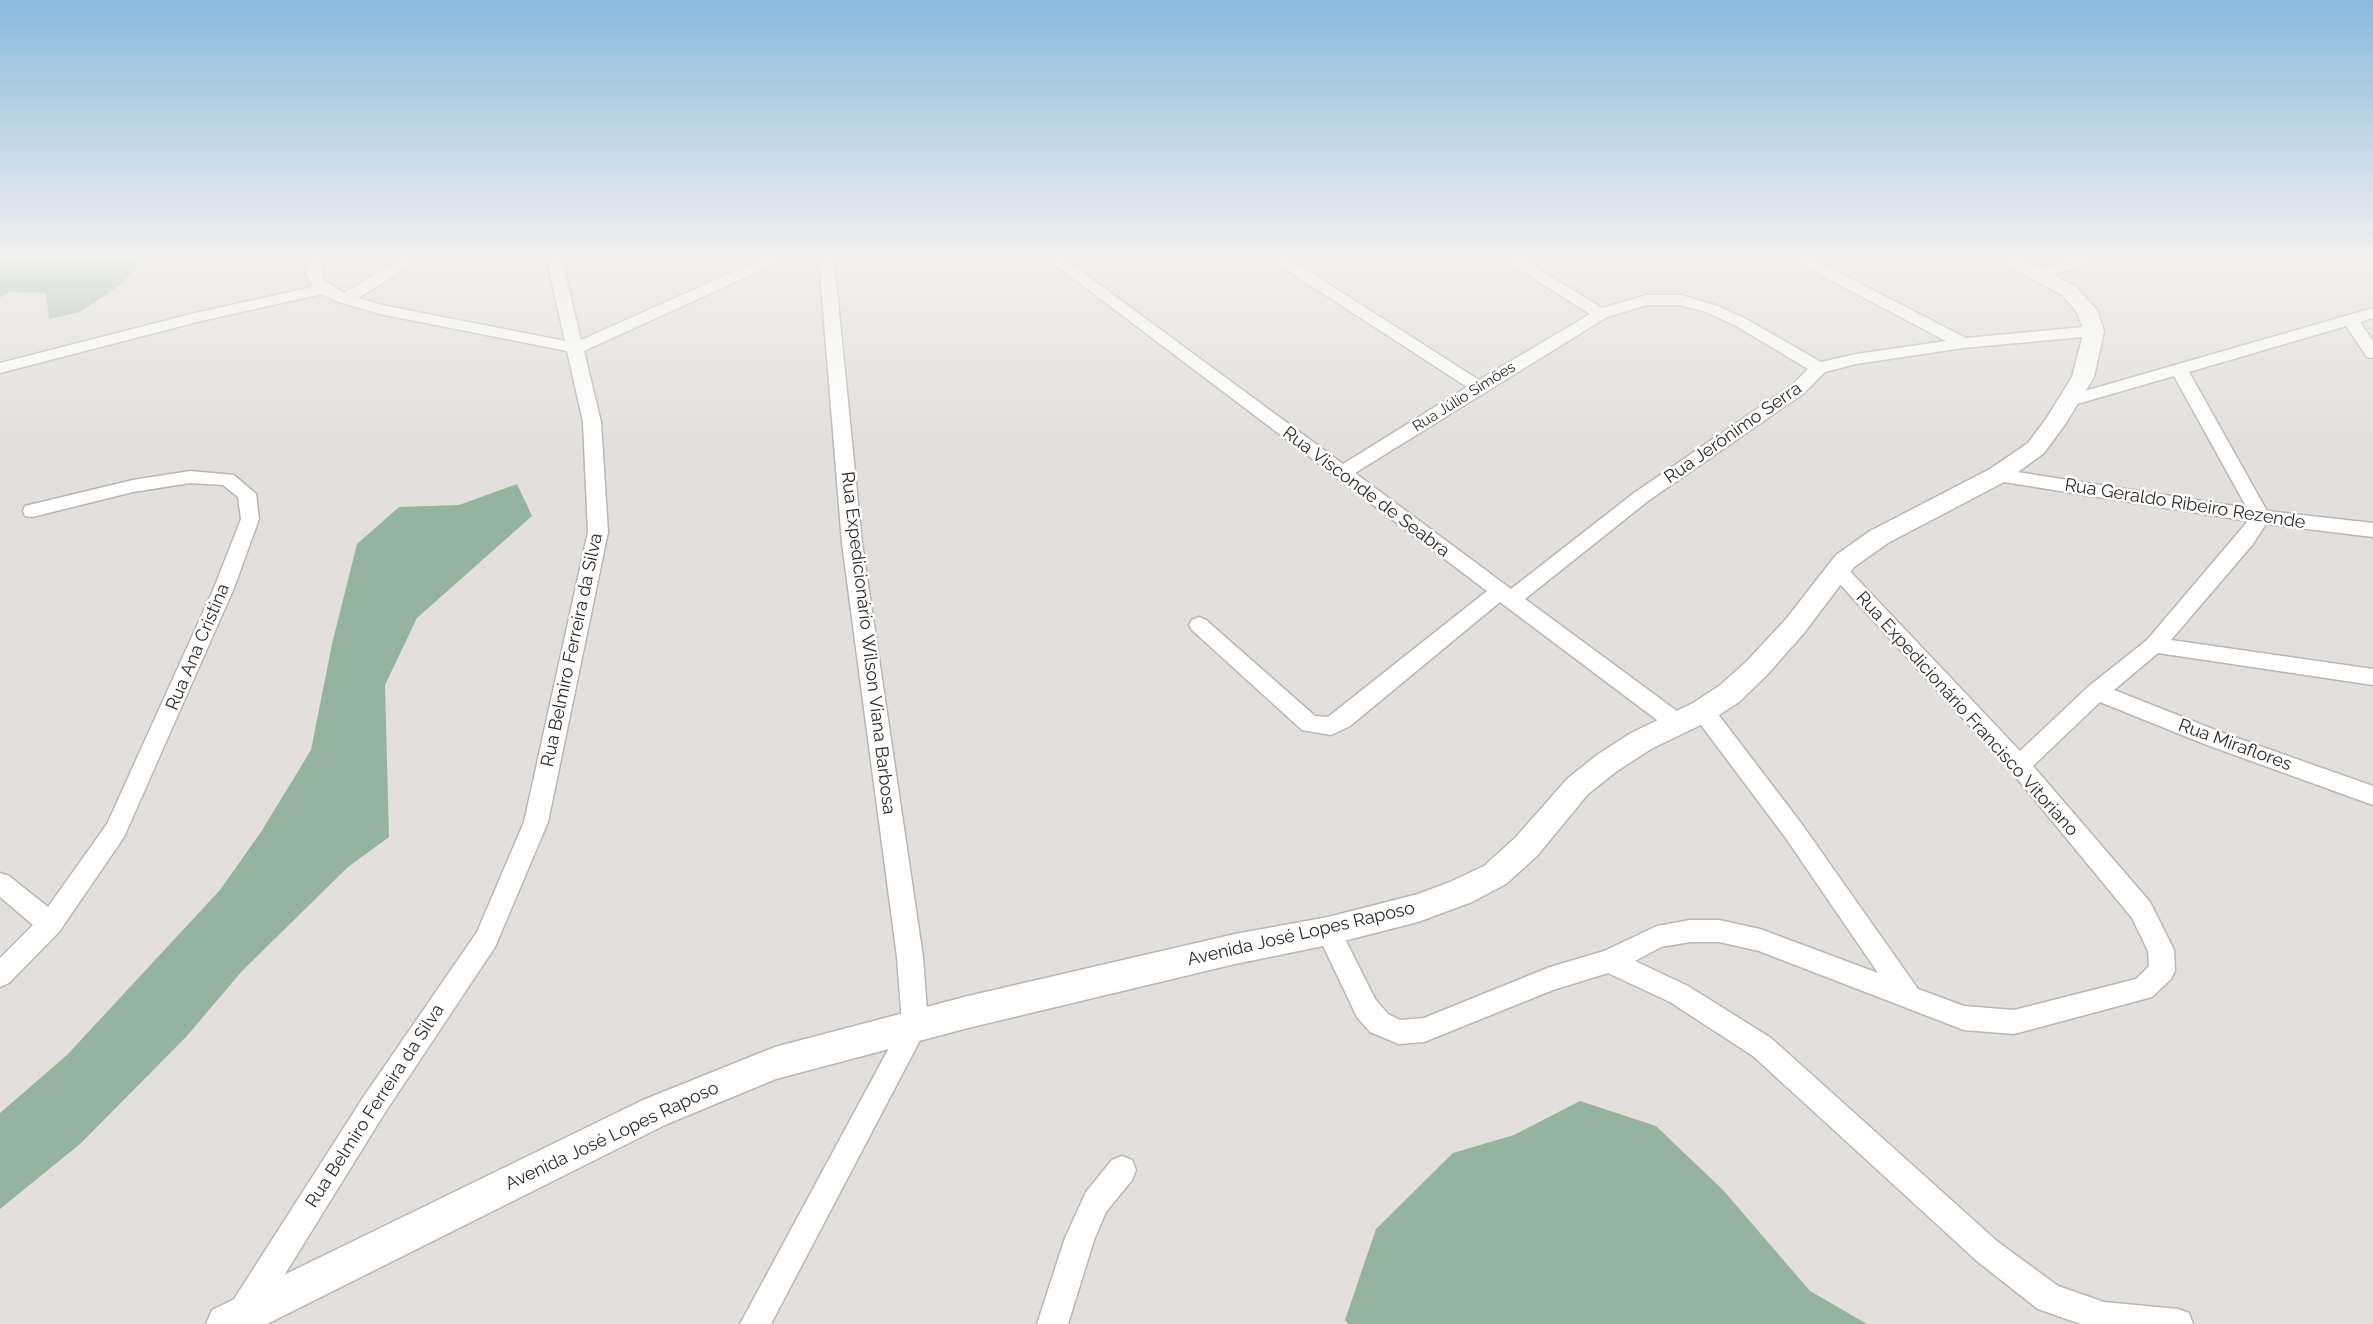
<!DOCTYPE html>
<meta charset="utf-8">
<style>
body{margin:0}
canvas{display:block;background:#e2dfdc}
</style>
<canvas width="2373" height="1324"></canvas>
<script>
const c = document.querySelector('canvas').getContext('2d');
c.lineJoin = 'round';
function fillPath(path, color) { c.fillStyle = color; c.fill(path, 'evenodd'); }
const poly = rows => new Path2D(rows.map(r => 'M' + r).join(''));
function trace(path, color, width, dash) { c.strokeStyle = color; c.lineWidth = width; c.lineCap = dash ? 'butt' : 'round'; c.setLineDash(dash || []); c.stroke(path); }
function label(font, color, halo, rows, align = 'center') {
  c.font = font + ' Raleway,sans-serif'; c.lineWidth = 5; c.setLineDash([]); c.textBaseline = 'middle'; c.strokeStyle = halo; c.fillStyle = color; for (const [text, x, y, turn = 0] of rows) {
    c.save(); c.translate(x, y); c.rotate((+turn || 0) * Math.PI / 180); c.textAlign = isNaN(turn) ? turn : align; if (halo) c.strokeText(text, 0, 0); c.fillText(text, 0, 0); c.restore();
  }
}
fillPath(poly([
 [0,260,142,260,142,262,120,285,80,312,49,319,46,293,9,292,0,298],
 [517,484,532,516,417,618,385,685,389,837,348,867,242,971,186,1037,80,1144,0,1209,0,1113,67,1055,220,890,261,832,311,750,332,644,357,544,399,507,459,505],
 [1580,1101,1656,1126,1723,1190,1810,1291,1867,1324,1348,1324,1345,1320,1376,1229,1453,1153,1514,1135]
]), '#95b49f');
const minor = poly([
 [309,260,323,260,322,274,324,280,344,293,400,260,417,260,415,263,358,298,382,305,565,341,547,260,562,260,581,340,760,260,780,260,777,263,584,351,601,422,608,532,548,822,495,947,384,1114,256,1321,256,1324,226,1324,225,1318,229,1307,364,1096,477,932,524,822,588,532,583,422,567,351,380,314,339,302,322,294,201,321,0,373,0,363,199,312,313,287,306,274,309,260],
 [819,260,834,260,862,543,923,957,928,1025,771,1324,740,1324,902,1024,897,957,842,543,819,260],
 [1049,260,1066,260,1343,464,1467,387,1276,263,1274,260,1291,260,1479,380,1590,314,1509,263,1507,260,1524,260,1602,308,1647,295,1681,295,1718,306,1748,320,1821,362,1856,354,1946,341,1798,263,1796,260,1814,260,1966,338,2094,326,2102,331,2094,336,1963,348,1856,364,1825,372,1804,393,1648,501,1525,599,1685,717,1688,723,1685,729,1677,732,1669,729,1500,602,1350,726,1331,735,1302,730,1192,630,1189,625,1192,620,1199,617,1206,620,1315,716,1328,717,1487,591,1049,260],
 [1647,305,1680,305,1706,312,1736,326,1808,369,1792,385,1634,493,1511,589,1355,473,1607,317,1647,305],
 [2072,260,2096,260,2093,263,2039,278,2031,273,2034,270,2072,260],
 [2373,308,2373,318,2360,322,2373,341,2373,358,2367,357,2346,326,2189,372,2267,511,2373,523,2373,537,2266,524,2253,544,2171,640,2373,669,2373,685,2158,653,2114,690,2223,733,2373,786,2373,805,2207,745,2100,702,2033,766,2150,902,2174,950,2175,971,2171,979,2152,997,2014,1034,1964,1030,1759,951,1719,942,1690,942,1661,947,1635,961,1688,986,1771,1038,1998,1242,2058,1286,2104,1302,2178,1309,2189,1313,2193,1324,2081,1324,2038,1309,1978,1262,1753,1056,1670,1002,1608,973,1553,990,1424,1042,1399,1044,1370,1032,1357,1017,1316,931,1319,923,1328,920,1337,923,1375,999,1388,1014,1400,1020,1424,1018,1550,967,1604,951,1657,926,1690,920,1719,920,1760,929,1878,973,1785,837,1695,717,1692,711,1695,705,1703,703,1711,705,1801,823,1918,989,1964,1006,2014,1010,2136,979,2149,966,2148,951,2132,918,2011,771,1827,570,1830,565,1837,563,1844,565,2020,751,2089,686,2147,640,2248,521,1998,481,1992,479,1989,475,1992,471,1998,469,2247,508,2174,376,2070,406,2064,405,2061,401,2064,397,2373,308],
 [190,471,234,475,256,494,259,519,234,588,124,837,59,932,9,983,0,987,0,958,33,925,0,897,0,873,9,876,48,907,107,824,214,588,241,519,238,497,223,485,190,483,133,492,32,517,25,516,23,511,25,506,133,480,190,471],
 [1122,1156,1132,1160,1136,1170,1132,1180,1106,1212,1094,1240,1068,1324,1037,1324,1065,1238,1086,1192,1112,1160,1122,1156]
]);
const tertiary = poly([
 [2002,260,2026,260,2076,287,2097,310,2104,331,2094,377,2066,423,2044,453,2006,481,1888,543,1854,567,1804,633,1766,676,1739,702,1713,719,1651,749,1617,771,1588,794,1537,856,1506,884,1472,902,1418,922,1328,945,1235,964,968,1028,776,1079,667,1124,267,1324,206,1324,212,1310,643,1100,775,1047,968,996,1235,934,1328,917,1418,894,1450,882,1484,866,1515,838,1568,778,1597,755,1631,733,1693,703,1719,686,1746,662,1786,619,1836,555,1870,531,1990,469,2028,443,2046,419,2072,377,2084,331,2077,312,2062,295,2005,264,2002,260]
]);
trace(minor, '#b9b7b3', 3);
trace(tertiary, '#b9b7b3', 3);
fillPath(minor, '#fff');
fillPath(tertiary, '#fff');
const sky = c.createLinearGradient(0, 0, 0, 445);
sky.addColorStop(0, '#89badc');
sky.addColorStop(0.58, '#f2f1ef');
sky.addColorStop(1, '#f2f1ef00');
c.fillStyle = sky;
c.fillRect(0, 0, 2373, 445);
label('15px', '#2d2c2a', '#fff', [
 ["Rua Júlio Simões",1464,397,-32]
]);
label('18px', '#2d2c2a', '#fff', [
 ["Rua Jerônimo Serra",1733,433,-35],
 ["Rua Visconde de Seabra",1366,492,37],
 ["Rua Geraldo Ribeiro Rezende",2185,504,9],
 ["Rua Expedicionário Wilson Viana Barbosa",868,643,83],
 ["Rua Ana Cristina",198,647,-67],
 ["Rua Belmiro Ferreira da Silva",572,650,-78],
 ["Rua Expedicionário Francisco Vitoriano",1967,714,48],
 ["Rua Miraflores",2235,745,20],
 ["Avenida José Lopes Raposo",1301,934,-13],
 ["Rua Belmiro Ferreira da Silva",375,1106,-57],
 ["Avenida José Lopes Raposo",612,1136,-25]
]);
</script>
